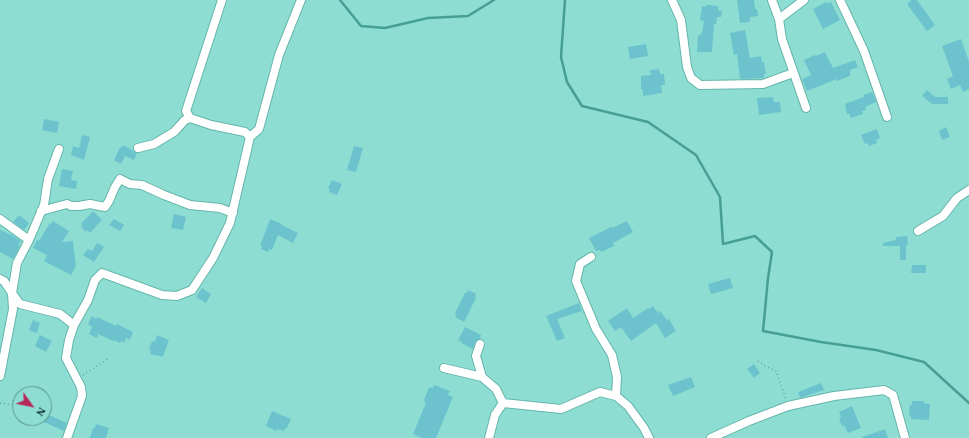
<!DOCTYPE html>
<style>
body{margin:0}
#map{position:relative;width:969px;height:438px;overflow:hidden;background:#8dddd2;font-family:Georgia,serif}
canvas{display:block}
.north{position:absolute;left:12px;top:386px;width:40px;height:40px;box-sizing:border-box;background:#8dddd2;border:1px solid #56958c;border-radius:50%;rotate:123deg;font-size:11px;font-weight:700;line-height:16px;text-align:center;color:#042824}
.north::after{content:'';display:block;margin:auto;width:14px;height:18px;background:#b7295b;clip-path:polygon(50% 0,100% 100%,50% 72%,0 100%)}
</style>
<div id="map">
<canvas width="969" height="438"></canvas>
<div class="north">N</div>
</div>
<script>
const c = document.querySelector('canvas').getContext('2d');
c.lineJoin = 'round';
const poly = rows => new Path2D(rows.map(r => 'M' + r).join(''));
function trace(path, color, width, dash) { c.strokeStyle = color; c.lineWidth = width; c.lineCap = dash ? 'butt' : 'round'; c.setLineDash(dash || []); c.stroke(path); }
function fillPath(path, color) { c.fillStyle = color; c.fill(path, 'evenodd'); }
trace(poly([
 [340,0,361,26,385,28,428,18,468,16,494,0],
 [565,0,561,57,567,82,582,106,648,122,696,155,720,197,723,244,755,236,772,252,768,278,763,331,821,342,876,350,924,362,969,403]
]), '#479e94', 2.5);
fillPath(poly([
 [737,0,754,0,755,9,757,9,758,16,750,17,750,22,740,23],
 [912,0,917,0,935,25,927,31,907,4],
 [826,2,828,4,831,2,840,20,823,29,813,9],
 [706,5,718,6,718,10,722,11,721,17,717,17,716,24,714,24,712,52,697,52,698,35,701,35,701,33,702,33,704,21,700,20,702,6,706,7],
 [745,30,750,58,761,56,762,62,764,62,766,74,764,74,764,78,740,79,737,54,734,55,730,33],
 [961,39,969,62,969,89,963,92,960,85,951,89,947,79,953,76,942,46],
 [646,44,648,56,630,59,628,47],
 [825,52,833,68,855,60,858,67,850,70,850,76,837,81,837,79,807,91,802,79,811,75,804,60,815,55,816,56],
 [659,69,660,74,664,74,665,85,661,85,662,93,643,96,643,89,641,90,641,76,651,75,650,70],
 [927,90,935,97,948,97,948,104,932,104,922,96],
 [872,92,876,102,865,107,866,110,862,111,863,114,851,118,849,114,847,114,845,107,846,107,845,104,864,97,863,95],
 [773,97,774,102,780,102,781,112,759,115,757,98],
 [44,119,59,122,57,133,42,130],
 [946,127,950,137,942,140,939,131],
 [877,129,880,138,876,140,877,143,869,146,868,143,865,144,861,135],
 [82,135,90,137,84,160,71,155,73,146,79,148],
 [123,145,137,153,134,160,125,156,121,164,114,160,120,147,122,148],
 [354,146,363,148,356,172,347,170],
 [62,169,73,171,71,180,77,181,76,189,59,186],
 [332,180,342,184,337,195,329,192,330,189,328,188],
 [93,211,102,220,90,233,87,230,86,232,81,227,82,225,81,224],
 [174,214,186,217,183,230,171,228],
 [19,215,29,223,24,230,13,222],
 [114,219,124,225,120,231,109,225],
 [270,219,282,224,282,225,298,233,293,243,278,235,272,250,269,249,268,252,261,249,262,246,260,246],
 [53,221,69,231,62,242,73,241,76,266,71,275,44,261,47,255,33,248,37,240,39,241,50,223,51,224],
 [627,221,633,232,613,243,614,246,601,252,600,250,596,251,589,238,611,227,612,228],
 [0,230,11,235,11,234,21,241,18,245,20,246,13,259,0,252],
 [907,236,908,245,906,245,906,260,900,260,900,246,883,246,883,243,896,240,896,237],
 [97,243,104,247,94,262,83,255,88,249,92,251],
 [912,265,926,265,926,273,911,273],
 [730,278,733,288,711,294,708,284],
 [202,288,211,294,206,303,196,297],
 [468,290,476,294,475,297,476,298,464,322,455,317,456,314,455,313,465,293,467,293],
 [579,303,582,311,557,319,565,338,557,341,546,316],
 [653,306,658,313,660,311,667,320,669,319,676,331,665,338,656,323,631,341,621,327,615,331,608,321,627,308,633,318,648,308,649,309],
 [92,316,96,319,97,317,116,326,117,324,133,332,130,340,126,338,124,343,121,341,120,343,114,340,113,341,98,334,97,338,89,334,92,327,88,324],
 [33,320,40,323,37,333,29,330],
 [465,327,481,335,480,339,475,342,473,349,461,343,462,342,458,340],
 [40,335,52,341,46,352,35,346],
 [157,335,169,340,163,357,150,354,151,351,149,350,152,341,155,342],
 [754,364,760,373,754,378,747,369],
 [691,377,695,387,673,396,668,385],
 [821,383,824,390,800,398,798,392],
 [434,385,450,391,448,395,453,397,436,438,422,438,413,434,426,403,424,402,425,400,424,400,429,387,433,388],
 [912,401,924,401,924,403,930,404,929,420,911,419,911,416,909,416,910,405,912,405],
 [852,406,861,428,848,433,844,425,842,426,839,418,841,417,839,412],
 [272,411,291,419,287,428,285,428,284,431,277,429,276,431,266,426],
 [44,413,67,423,64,431,44,422],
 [96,424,109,428,106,438,90,438,93,428,95,428],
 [885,429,888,438,862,438,862,437]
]), '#6cc3cd');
const minor = poly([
 [672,0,681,20,687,67,691,78,700,85,763,84,793,73],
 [772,0,779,19],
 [804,0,779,19,782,39,806,108],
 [840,0,864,51,887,117],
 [250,137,259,129,279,55,301,0],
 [138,148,154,144,174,132,185,120,190,118],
 [59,149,48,179,44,205,29,240,17,263,12,293,20,304,60,314,74,325],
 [41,211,67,204,71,206,79,206,90,204,105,207,109,201,115,187,120,179,130,184,142,185,164,195,190,205,220,208,233,213],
 [0,219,29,240],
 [918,231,943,216,957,198,969,190],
 [591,257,580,264,576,281,596,329,612,355,617,377,616,396],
 [0,279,4,281,12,293,13,309,0,376],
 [480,344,476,356,482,377],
 [444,368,482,377,496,389,503,403,495,415,489,438],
 [503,403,561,409,600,392,616,396,628,406,644,428,649,438],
 [67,438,82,396,81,387,66,358,69,340,74,325,88,300,95,280,102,273,162,295,177,296,192,290,213,258,230,223,250,137,245,132,211,125,190,118,186,111,222,0],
 [711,438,749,421,788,406,834,396,884,390,893,395,905,438]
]);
trace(minor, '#65b5ab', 10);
trace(poly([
 [758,361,765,366,776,371,786,399],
 [83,375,109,358],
 [0,403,20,406]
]), '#62a49c', 1.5, [1, 3]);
trace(minor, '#fff', 8);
</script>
